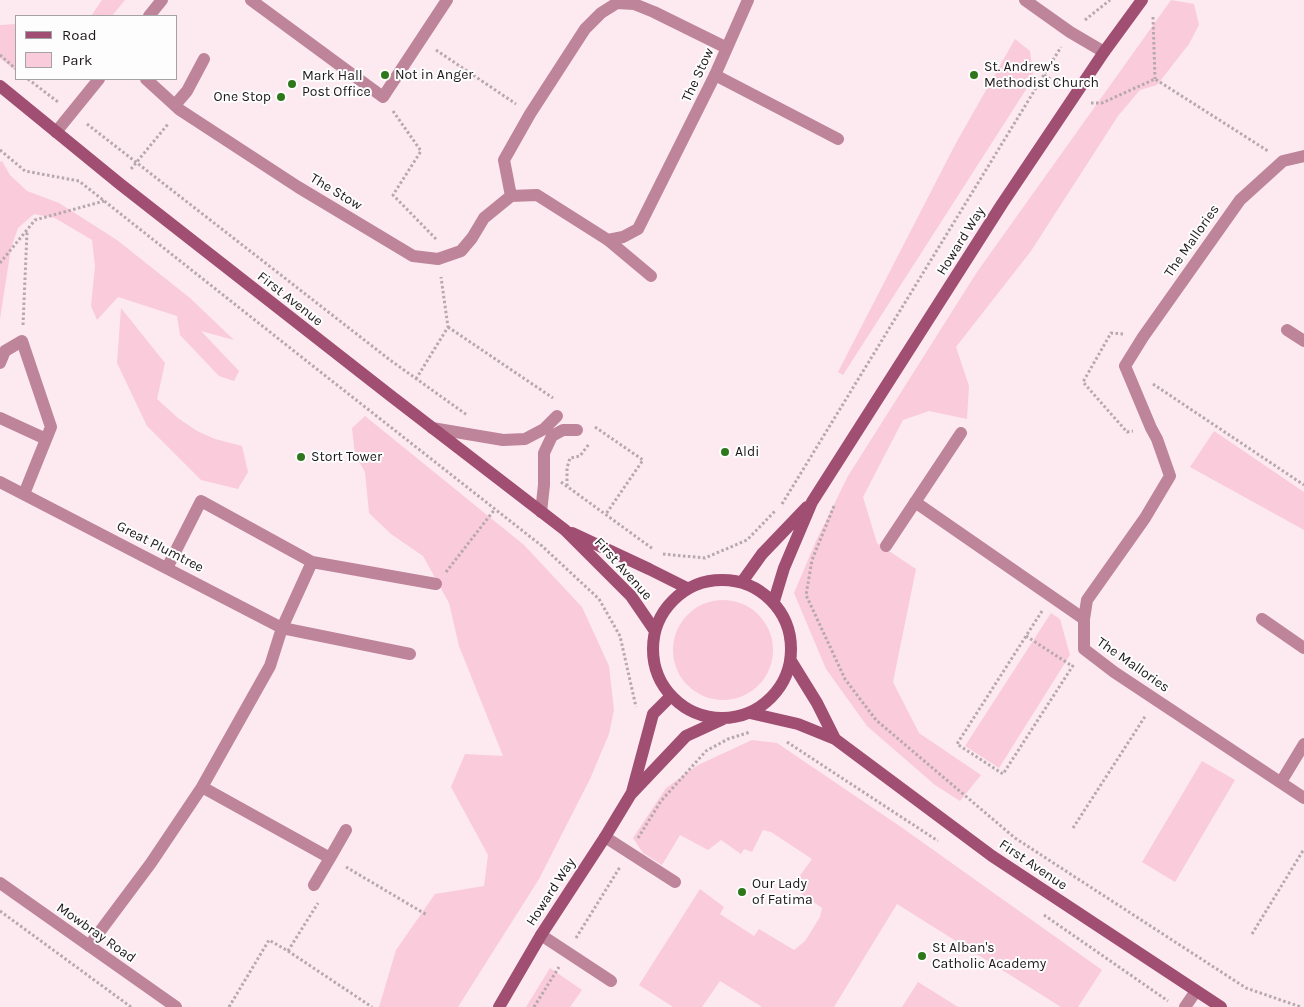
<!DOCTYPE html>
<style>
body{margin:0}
#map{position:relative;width:1304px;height:1007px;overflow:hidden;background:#fceaf0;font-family:Karla,sans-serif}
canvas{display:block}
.legend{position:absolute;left:15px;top:15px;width:162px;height:65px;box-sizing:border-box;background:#fdfdfd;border:1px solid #a4a2a3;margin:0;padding:6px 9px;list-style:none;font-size:15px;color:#1f191b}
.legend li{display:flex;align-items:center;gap:10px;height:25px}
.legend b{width:25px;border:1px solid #a4a2a3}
</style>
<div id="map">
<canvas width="1304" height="1007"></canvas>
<ul class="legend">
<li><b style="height:6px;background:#a04e71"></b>Road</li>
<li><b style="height:14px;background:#facbdb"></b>Park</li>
</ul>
</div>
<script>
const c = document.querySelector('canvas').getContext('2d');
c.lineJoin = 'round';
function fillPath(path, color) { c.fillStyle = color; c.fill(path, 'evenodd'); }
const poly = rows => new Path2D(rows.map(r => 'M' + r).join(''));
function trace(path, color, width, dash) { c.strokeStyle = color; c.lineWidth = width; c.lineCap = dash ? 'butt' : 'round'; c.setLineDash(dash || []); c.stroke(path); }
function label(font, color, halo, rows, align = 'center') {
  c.font = font + ' Karla,sans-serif'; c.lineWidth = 4; c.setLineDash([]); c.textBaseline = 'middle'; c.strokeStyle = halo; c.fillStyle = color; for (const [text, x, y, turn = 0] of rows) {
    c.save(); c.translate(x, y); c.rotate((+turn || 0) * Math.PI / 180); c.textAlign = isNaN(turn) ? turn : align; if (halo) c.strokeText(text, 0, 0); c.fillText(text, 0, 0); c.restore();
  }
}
fillPath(poly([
 [102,0,125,0,112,16,91,16],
 [1171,0,1194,4,1199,25,1189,44,1157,85,1140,90,1118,116,1031,251,956,347,969,386,967,419,929,411,903,420,863,497,877,543,916,569,893,682,919,733,981,775,960,801,935,785,867,726,826,669,794,593,816,541,848,476,977,272],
 [16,24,16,71,0,58,0,25],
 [1015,39,1030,51,1033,74,1027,88,843,375,838,372,956,143],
 [2,161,10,175,27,191,59,203,117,240,190,298,234,340,201,331,239,371,234,381,219,376,180,335,177,316,118,297,97,320,91,306,95,266,92,240,55,218,34,214,18,228,11,248,0,319,0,162],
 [121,308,165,363,157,399,178,418,197,431,215,439,242,446,248,472,238,489,201,480,147,426,117,363],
 [365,416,524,545,582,607,609,666,614,710,609,734,590,779,539,879,458,1007,379,1007,396,950,435,894,484,886,488,855,451,787,465,754,503,756,459,646,449,603,423,556,391,534,369,513,365,472,355,455,352,428],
 [1214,431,1304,492,1304,530,1190,467],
 '673 650a50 50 0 1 1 100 0a50 50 0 1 1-100 0Z',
 [1051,613,1060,619,1070,655,999,768,965,746],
 [752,740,777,743,901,827,1102,970,1078,1007,1061,1007,897,904,834,1007,762,1007,720,981,702,1007,673,1007,639,985,700,889,724,907,720,914,754,936,759,929,794,950,805,941,820,917,822,908,799,892,803,886,796,881,812,859,771,832,763,830,752,852,744,849,741,854,721,840,708,850,680,835,662,865,643,853,633,838,666,788,698,765],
 [1202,761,1235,780,1175,882,1142,862],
 [550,968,582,990,570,1007,526,1007],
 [918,982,958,1007,902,1007]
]), '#facbdb');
trace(poly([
 [1153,17,1155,79],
 [1085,20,1110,0],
 [436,50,516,104],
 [0,55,16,69],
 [1044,75,1060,85],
 [28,79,58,102],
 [1091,103,1102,103,1155,79,1268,151],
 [393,111,421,151,393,195,436,239,436,241],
 [87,124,390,360,467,415],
 [0,150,25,171,79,181,318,370,542,546,599,599,620,636,636,707],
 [131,169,168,124],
 [0,263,35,220,104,201],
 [23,325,27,232],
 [448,327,553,398],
 [1123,334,1111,333,1083,382,1127,432,1133,431],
 [416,379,448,327,441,277],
 [1153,384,1304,485],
 [595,427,643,460,606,514],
 [561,482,653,549],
 [567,486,567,468,570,458,580,456,589,444],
 [782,504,1061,47],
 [834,506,812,560,806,595,845,679,876,720,1015,838,1246,988,1301,1007],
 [663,554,705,558,747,540,776,510],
 [446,572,495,509],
 [1042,611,957,744,1003,774,1074,664],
 [1026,636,1072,666],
 [787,742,938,841],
 [1073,828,1146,715],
 [638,838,661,801,706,751,728,739,750,732],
 [346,867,427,915],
 [0,911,131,1007],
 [1044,915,1168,1001],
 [1252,934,1304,849],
 [576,938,620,867],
 [288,951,372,1007],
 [229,1007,269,940,288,951,318,903],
 [534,1007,559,967]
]), '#b6a8ac', 3, [2.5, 2.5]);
trace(poly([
 [715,75,838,139],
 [175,105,187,91,204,59],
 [608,240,651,276],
 [1287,330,1304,341],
 [432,428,503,440,525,439,544,429,557,416],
 [915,502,1084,619],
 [541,512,544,485,544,453,552,436,563,430,577,430],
 [886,546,961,433],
 [167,568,201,501,312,562,436,584],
 [1262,619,1304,648],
 [282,628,312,562],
 [1281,782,1304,744],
 [605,837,675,882],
 [541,935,611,981],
 [1185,1007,1196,991]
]), '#be849a', 12);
trace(poly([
 [251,0,383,97,447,0],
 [1025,0,1070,32,1104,52],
 [149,16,162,0],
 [146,79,180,110,298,187,413,256,438,259,461,251,472,238,484,218,511,196,537,195,608,240,623,237,638,229,715,75,748,0],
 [56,132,99,79],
 [1304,156,1283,161,1240,200,1143,337,1125,366,1151,428,1157,439,1170,476,1145,518,1087,600,1084,619,1084,649,1114,672,1304,798],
 [511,196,504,160,530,114,585,29,601,13,617,3,634,4,654,12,727,48],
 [0,363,5,351,22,341,51,427,24,494],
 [0,418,46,439],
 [0,482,282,628,270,666,202,787,151,863,89,946],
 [282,628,410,654],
 [202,787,330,858,314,885],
 [330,858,346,830],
 [0,883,176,1007]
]), '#be849a', 12);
trace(poly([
 [0,86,120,184,391,396,565,530,631,596,655,631],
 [572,533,649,569,687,588],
 '653 649a69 69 0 1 1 138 0a69 69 0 1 1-138 0Z',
 [742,582,762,554,807,507],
 [774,601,784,568,812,502,1002,204,1104,52,1142,0],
 [791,661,817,703,835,739],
 [750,713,798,724,835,739,992,856,1221,1007],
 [632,792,653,714,671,696],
 [499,1007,541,935,605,837,631,794,686,736,723,719]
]), '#a04e71', 12);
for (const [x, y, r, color] of [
 [385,75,5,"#2e771b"],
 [974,75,5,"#2e771b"],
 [292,84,5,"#2e771b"],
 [281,97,5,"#2e771b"],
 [725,452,5,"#2e771b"],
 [301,457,5,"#2e771b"],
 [742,892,5,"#2e771b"],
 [922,956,5,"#2e771b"]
]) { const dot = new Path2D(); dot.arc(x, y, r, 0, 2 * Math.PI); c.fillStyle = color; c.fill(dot); trace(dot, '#fdfdfd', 2); }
label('14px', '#1f191b', '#fdfdfd', [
 ["St. Andrew's",984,67],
 ["Methodist Church",984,83],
 ["Not in Anger",395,75],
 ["Mark Hall",302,76],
 ["Post Office",302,92],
 ["One Stop",271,97,"right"],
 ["Aldi",735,452],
 ["Stort Tower",311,457],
 ["Our Lady",752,884],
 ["of Fatima",752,900],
 ["St Alban's",932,948],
 ["Catholic Academy",932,964]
], 'left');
label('14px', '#1f191b', '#fdfdfd', [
 ["The Stow",698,75,-65],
 ["The Stow",336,192,31],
 ["Howard Way",961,241,-58],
 ["The Mallories",1192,241,-55],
 ["First Avenue",290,299,38],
 ["Great Plumtree",160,547,27],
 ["First Avenue",623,569,48],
 ["The Mallories",1133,665,35],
 ["First Avenue",1033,865,34],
 ["Howard Way",551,892,-57],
 ["Mowbray Road",96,933,35]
]);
</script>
